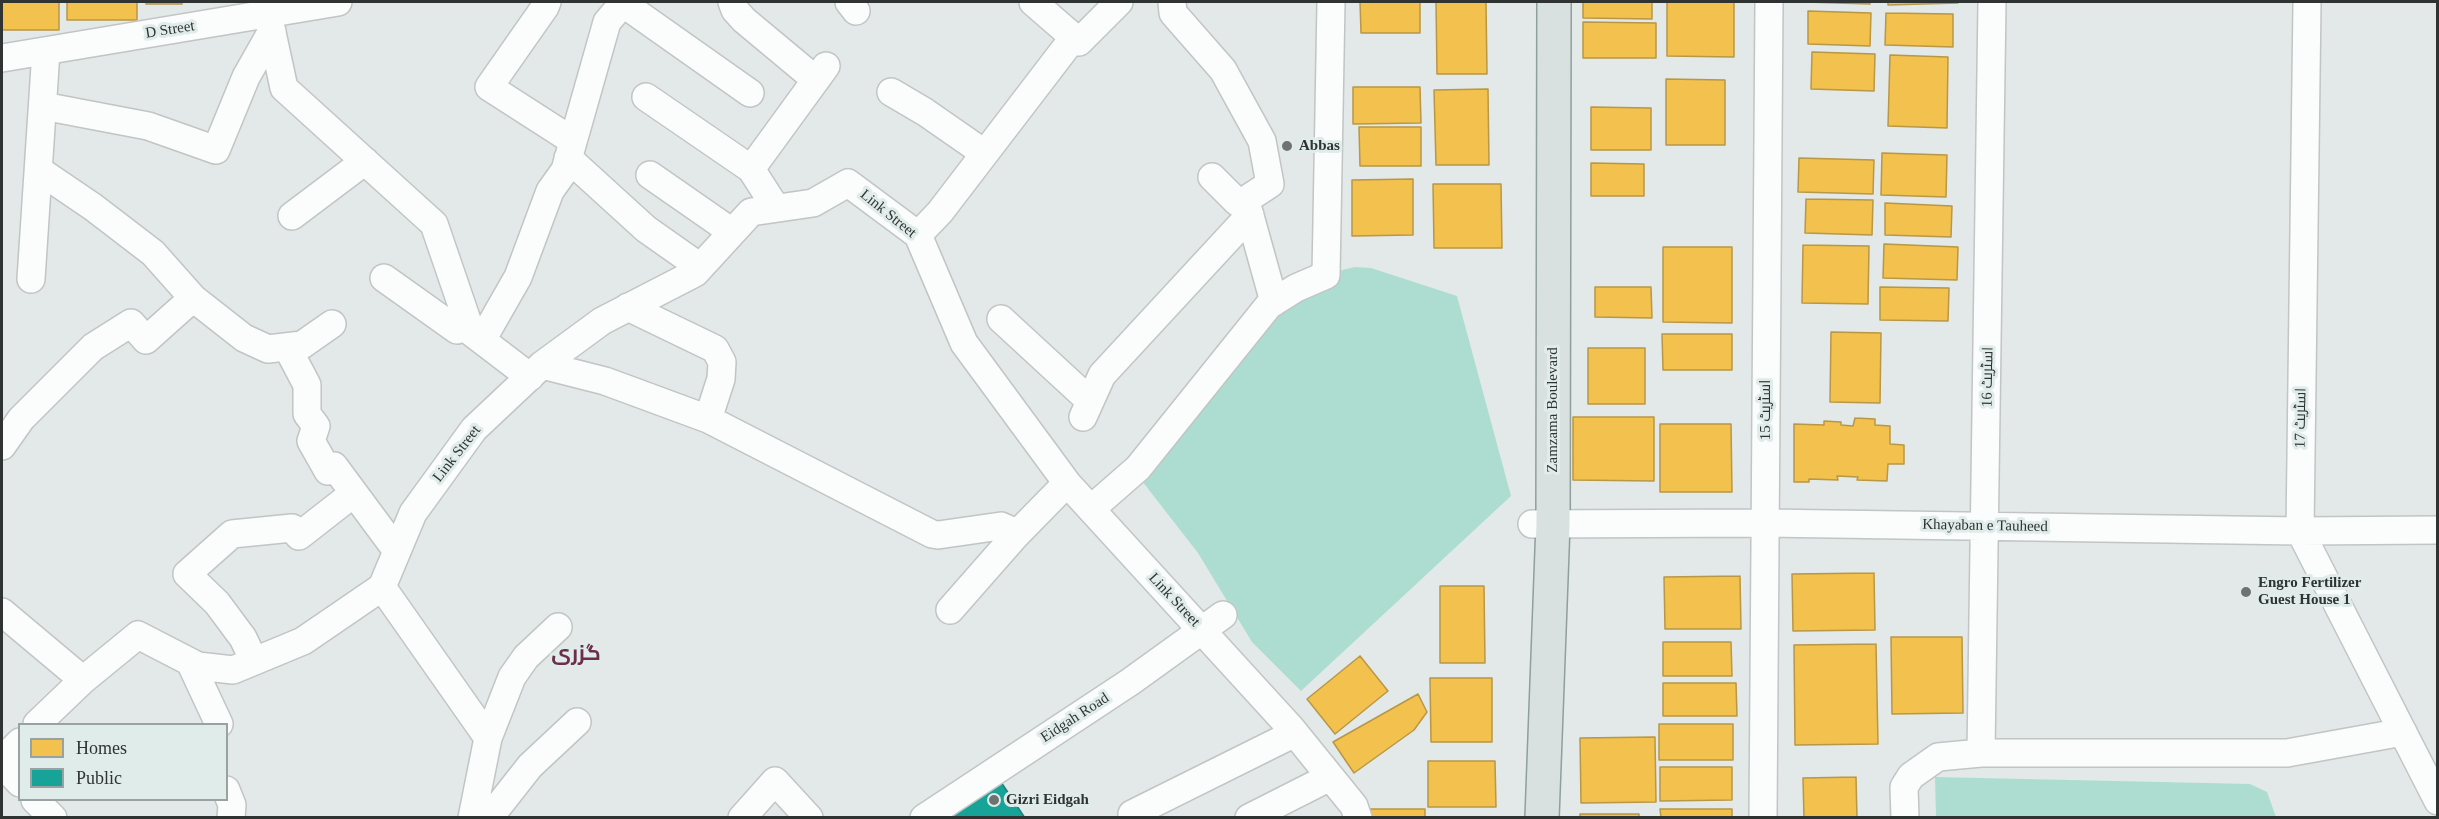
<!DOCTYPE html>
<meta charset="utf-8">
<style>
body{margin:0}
#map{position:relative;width:2439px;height:819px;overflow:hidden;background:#e3e9e8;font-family:"Times New Roman",serif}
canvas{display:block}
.frame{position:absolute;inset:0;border:3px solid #2f3433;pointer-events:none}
.legend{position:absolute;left:18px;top:723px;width:210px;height:78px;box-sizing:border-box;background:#e0ece9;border:2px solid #99a2a0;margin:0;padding:8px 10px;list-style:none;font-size:18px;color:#2f3433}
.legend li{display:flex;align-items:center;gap:12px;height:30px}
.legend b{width:30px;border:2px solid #99a2a0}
</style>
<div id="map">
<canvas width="2439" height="819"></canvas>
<div class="frame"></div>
<ul class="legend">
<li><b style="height:16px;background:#f2c14e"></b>Homes</li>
<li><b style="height:16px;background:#17a398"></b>Public</li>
</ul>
</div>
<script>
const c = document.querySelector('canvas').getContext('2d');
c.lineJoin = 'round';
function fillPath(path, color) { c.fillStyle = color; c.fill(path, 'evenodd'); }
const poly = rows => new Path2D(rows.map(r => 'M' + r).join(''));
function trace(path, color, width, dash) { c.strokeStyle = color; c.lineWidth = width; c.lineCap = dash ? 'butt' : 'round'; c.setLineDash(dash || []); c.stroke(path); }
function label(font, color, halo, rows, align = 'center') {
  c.font = font + ' "Times New Roman",Cairo,serif'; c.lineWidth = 6; c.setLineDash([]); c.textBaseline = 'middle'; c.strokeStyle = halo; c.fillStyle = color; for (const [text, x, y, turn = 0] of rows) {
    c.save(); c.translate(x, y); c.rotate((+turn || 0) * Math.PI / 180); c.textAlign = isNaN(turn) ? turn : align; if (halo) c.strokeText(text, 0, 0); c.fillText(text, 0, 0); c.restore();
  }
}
fillPath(poly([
 [1355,267,1371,268,1457,296,1511,496,1301,691,1252,642,1198,553,1135,472,1269,305,1338,271],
 [1935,777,2250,784,2267,792,2276,817,1936,817]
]), '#adddd1');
const homes = poly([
 [2,2,59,2,59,30,2,30,2,2],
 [67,2,137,2,137,20,67,20,67,2],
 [146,2,182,2,182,4,146,4,146,2],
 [1360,2,1420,2,1420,33,1361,33,1360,2],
 [1436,2,1486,2,1487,74,1437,74,1436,2],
 [1583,2,1652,2,1652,19,1583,18,1583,2],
 [1667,2,1734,2,1734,57,1667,56,1667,2],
 [1805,2,1870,2,1870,4,1805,2],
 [1888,2,1958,2,1958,3,1888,5,1888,2],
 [1808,11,1871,13,1870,46,1808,44,1808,11],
 [1886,13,1953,14,1953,47,1885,45,1886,13],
 [1583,22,1656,23,1656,58,1583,58,1583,22],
 [1812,52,1875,54,1874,91,1811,89,1812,52],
 [1890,55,1948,57,1947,128,1888,126,1890,55],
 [1666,79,1725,80,1725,145,1666,145,1666,79],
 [1353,87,1420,87,1421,123,1353,124,1353,87],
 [1488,89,1489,165,1436,165,1434,90,1488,89],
 [1591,107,1651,108,1651,150,1591,150,1591,107],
 [1359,127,1421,127,1421,166,1360,166,1359,127],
 [1882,153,1947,155,1946,197,1881,195,1882,153],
 [1799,158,1874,160,1873,194,1798,192,1799,158],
 [1591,163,1644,164,1644,196,1591,196,1591,163],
 [1413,179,1413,235,1352,236,1352,180,1413,179],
 [1433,184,1501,184,1502,248,1434,248,1433,184],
 [1806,199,1873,200,1872,235,1805,233,1806,199],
 [1885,203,1952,206,1951,237,1885,235,1885,203],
 [1884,244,1958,247,1957,280,1883,278,1884,244],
 [1803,245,1869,246,1868,304,1802,303,1803,245],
 [1663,247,1732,247,1732,323,1663,322,1663,247],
 [1595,287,1651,287,1652,318,1595,317,1595,287],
 [1880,287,1949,288,1948,321,1880,320,1880,287],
 [1831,332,1881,333,1880,403,1830,402,1831,332],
 [1662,334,1732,334,1732,370,1663,370,1662,334],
 [1588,348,1645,348,1645,404,1588,404,1588,348],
 [1573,417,1654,417,1654,481,1573,480,1573,417],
 [1855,418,1875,419,1875,425,1890,426,1890,444,1904,445,1904,464,1888,464,1887,481,1857,480,1858,477,1837,476,1838,480,1809,479,1809,482,1794,482,1794,424,1824,425,1824,421,1841,422,1841,425,1853,426,1855,418],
 [1660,424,1731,424,1732,492,1660,492,1660,424],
 [1874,573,1875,630,1793,631,1792,574,1874,573],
 [1740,576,1741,629,1665,629,1664,577,1740,576],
 [1440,586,1484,586,1485,663,1440,663,1440,586],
 [1891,637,1962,637,1963,713,1892,714,1891,637],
 [1663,642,1731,642,1732,676,1663,676,1663,642],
 [1876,644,1878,744,1795,745,1794,645,1876,644],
 [1360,656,1388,691,1335,734,1307,699,1360,656],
 [1430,678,1492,678,1492,742,1431,742,1430,678],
 [1663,683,1736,683,1737,716,1663,716,1663,683],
 [1418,694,1427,712,1414,730,1354,773,1333,742,1418,694],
 [1659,724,1733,724,1733,760,1659,760,1659,724],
 [1655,737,1656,802,1581,803,1580,738,1655,737],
 [1428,761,1495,761,1496,807,1428,807,1428,761],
 [1660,767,1732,767,1732,800,1660,801,1660,767],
 [1856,777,1857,818,1804,818,1803,778,1856,777],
 [1369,809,1425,809,1425,818,1369,818,1369,809],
 [1660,809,1732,809,1732,818,1661,818,1660,809],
 [1580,814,1639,814,1639,818,1580,818,1580,814]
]);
fillPath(homes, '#f2c14e');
trace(homes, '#b89746', 1.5);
const public = poly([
 [1001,782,1025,818,949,818,1001,782]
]);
fillPath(public, '#17a398');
trace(public, '#1e827a', 1.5);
const minor = poly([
 [547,2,545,7,489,87,573,141],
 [621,2,750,93],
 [732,2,735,10,744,20,816,80],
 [849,2,856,11],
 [1033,2,1079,42,1119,2],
 [1172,2,1173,13,1223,70,1262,141,1270,184,1241,203],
 [2307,2,2300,531,2438,801],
 [268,14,284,88,434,224,471,332,530,377],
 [2,58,338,2],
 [891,92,925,112,984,153],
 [646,97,751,169,776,208],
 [43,106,148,126,216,150,246,77,272,31],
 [568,158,646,229,700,267],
 [751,169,826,66],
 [40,171,93,207,153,253,193,298,244,338,268,349,302,345,332,324],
 [650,175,732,232],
 [1212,177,1237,202,1247,205,1274,302],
 [292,216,365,161],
 [918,235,940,212,1074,37],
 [384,278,457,330,469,326],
 [31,279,46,51],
 [628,307,715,349,722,362,721,379,708,419],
 [1001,319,1090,401],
 [482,340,518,277,550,191,565,170,607,22,619,8,621,2],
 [287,347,307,385,307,414,316,426,311,441,328,471,334,466,397,551],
 [542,365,605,381,708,419,932,534,938,535,1001,526,1017,533],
 [1083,417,1102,375,1250,215],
 [2,446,21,419,93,347,131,323,146,340,193,298],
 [1091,509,1138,468,1269,305,1296,288,1326,275,1331,2],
 [1532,524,1765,523,2300,531,2438,530],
 [950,610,1015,536,1067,483],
 [2,612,83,680,138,635,198,666,233,670,303,641,382,587],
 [254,661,243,638,217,603,187,574,232,534,292,528,299,536,354,493],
 [190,662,219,724],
 [37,724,83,680],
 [488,738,382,587,413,513,474,429,542,365,602,321,695,273,751,212,813,203,848,183,918,235,964,343,1067,483,1290,727,1354,806,1358,818],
 [1981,753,1992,2],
 [2,760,20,742],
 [2,764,20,783],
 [226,790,232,805,231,818],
 [35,800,53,818],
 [493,813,530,766,577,722],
 [1132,814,1295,733],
 [472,818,488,738,512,677,526,657,558,627],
 [742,818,775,781,809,818],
 [924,818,1130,682,1223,615],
 [1249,818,1330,777],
 [1763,818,1769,2],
 [1905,818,1904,787,1911,776,1938,757,1981,753,2287,753,2403,732]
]);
const major = poly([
 [1542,818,1553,524,1554,2]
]);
trace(minor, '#c1c5c4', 30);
trace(major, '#8f9f9c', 36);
trace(minor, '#fbfcfc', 27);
trace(major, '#d9e1e0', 33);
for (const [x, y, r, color] of [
 [1287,146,6,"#6e7372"],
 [2246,592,6,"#6e7372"],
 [994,800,6,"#6e7372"]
]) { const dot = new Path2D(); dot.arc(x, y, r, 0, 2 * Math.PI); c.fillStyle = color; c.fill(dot); trace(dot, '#e0ece9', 2); }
label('15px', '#2f3433', '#e0ece9', [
 ["D Street",170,30,-9],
 ["Link Street",888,214,39],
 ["اسٹریٹ 16",1988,377,-89],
 ["Zamzama Boulevard",1553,410,-90],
 ["اسٹریٹ 15",1766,410,-90],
 ["اسٹریٹ 17",2301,418,-89],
 ["Link Street",457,454,-52],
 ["Khayaban e Tauheed",1985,526,1],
 ["Link Street",1174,600,47],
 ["Eidgah Road",1075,718,-33]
]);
label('bold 15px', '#2f3433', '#e0ece9', [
 ["Abbas",1299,146],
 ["Engro Fertilizer",2258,583],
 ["Guest House 1",2258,600],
 ["Gizri Eidgah",1006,800]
], 'left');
label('bold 21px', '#6e2d4c', '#e0ece9', [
 ["گزری",576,655]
]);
</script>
